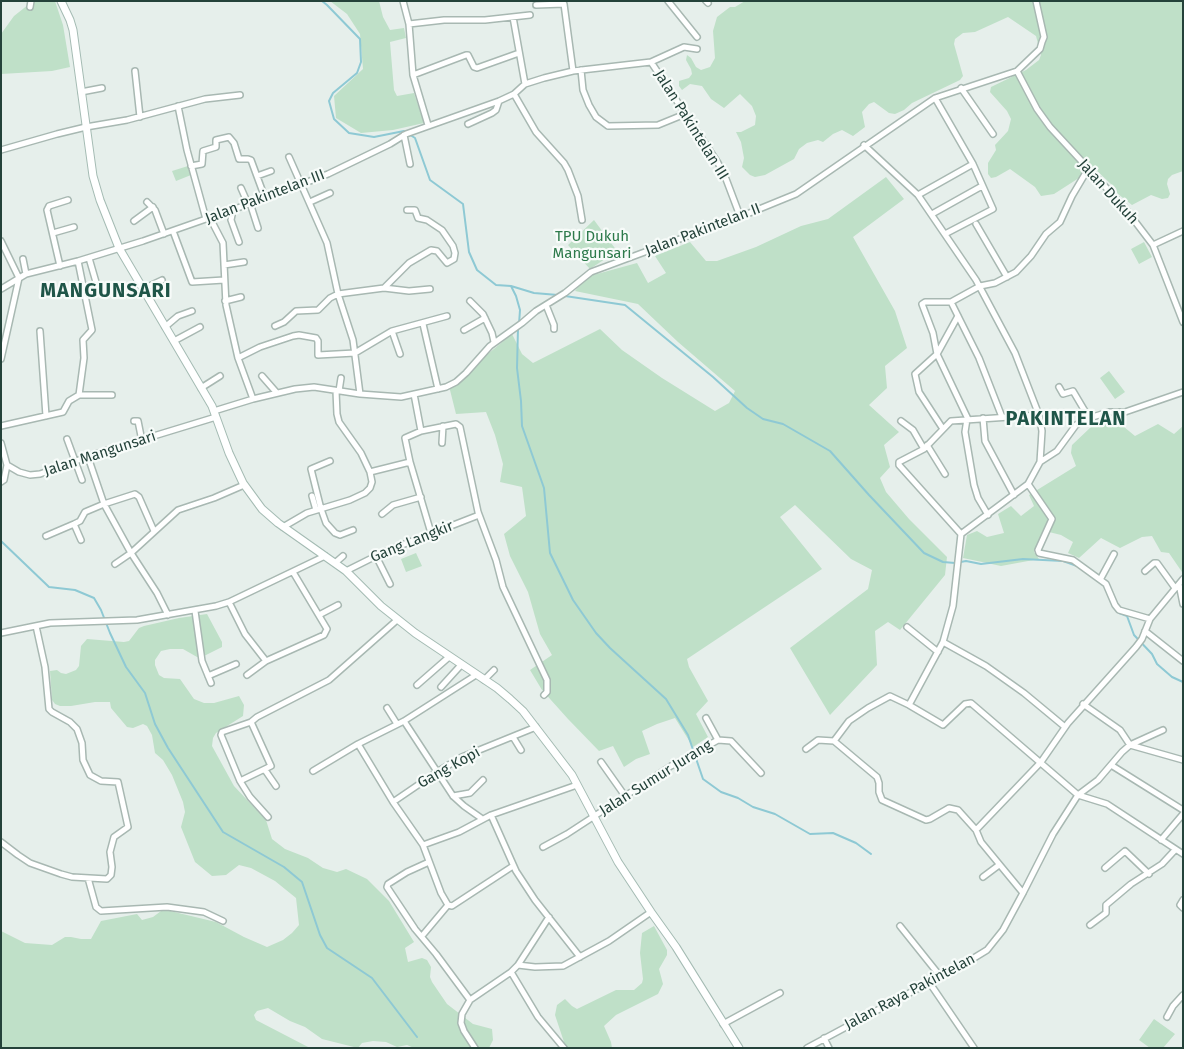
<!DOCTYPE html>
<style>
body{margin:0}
#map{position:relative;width:1184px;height:1049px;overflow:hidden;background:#e6efeb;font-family:"Fira Sans",sans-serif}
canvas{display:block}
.frame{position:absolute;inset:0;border:2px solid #24423a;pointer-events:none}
</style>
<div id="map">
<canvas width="1184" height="1049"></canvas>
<div class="frame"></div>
</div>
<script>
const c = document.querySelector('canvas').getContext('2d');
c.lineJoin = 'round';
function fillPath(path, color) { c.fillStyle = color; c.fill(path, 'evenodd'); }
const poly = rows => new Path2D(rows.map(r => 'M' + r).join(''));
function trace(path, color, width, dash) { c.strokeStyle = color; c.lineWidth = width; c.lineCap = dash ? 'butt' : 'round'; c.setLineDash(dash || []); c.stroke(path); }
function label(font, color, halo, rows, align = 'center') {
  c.font = font + ' "Fira Sans",sans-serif'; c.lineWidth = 4.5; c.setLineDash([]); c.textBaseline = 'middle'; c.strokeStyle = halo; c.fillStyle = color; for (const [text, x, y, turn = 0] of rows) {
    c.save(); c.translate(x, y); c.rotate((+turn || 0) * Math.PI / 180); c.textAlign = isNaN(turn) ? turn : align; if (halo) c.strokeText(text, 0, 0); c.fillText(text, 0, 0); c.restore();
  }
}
fillPath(poly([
 [33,1,55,1,63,25,70,67,52,71,1,74,1,34,14,16],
 [330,1,379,1,383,17,390,30,404,28,406,38,390,42,394,90,397,96,414,93,424,123,393,130,361,133,336,118,334,96,363,69,360,34,347,14],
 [745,1,1183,1,1183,171,1172,175,1168,179,1167,184,1170,194,1168,198,1162,199,1151,195,1132,205,1118,194,1112,185,1095,169,1082,176,1054,194,1041,196,1035,187,1010,169,996,177,991,178,988,174,988,163,996,150,995,145,1008,131,1011,119,1007,111,990,92,991,87,1026,70,1039,60,1041,55,1036,36,1008,17,975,32,963,33,955,39,954,44,963,76,960,80,912,103,904,110,895,114,889,113,874,102,869,104,862,112,865,127,853,136,842,130,833,134,823,142,818,140,807,143,799,149,794,159,765,175,755,177,750,175,742,167,744,158,741,142,736,132,741,132,755,125,756,116,752,106,740,94,724,108,711,99,702,86,690,84,682,90,679,86,679,81,689,78,692,74,691,69,686,60,687,55,691,58,696,67,701,70,710,67,715,58,713,31,717,17,730,7,735,7],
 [188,166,191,175,176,181,172,171],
 [886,177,904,199,853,237,895,311,907,348,885,366,887,388,869,405,899,432,884,445,890,467,880,478,886,492,909,519,947,557,945,575,900,630,888,622,875,631,877,665,830,715,790,648,868,589,872,570,851,559,795,505,780,517,822,569,687,659,689,667,708,701,696,714,708,737,693,747,675,718,657,724,642,731,650,754,636,759,624,767,613,746,599,751,568,719,542,690,530,670,552,655,540,634,528,592,510,556,504,534,526,516,522,487,500,482,503,464,495,435,486,412,456,414,449,386,512,334,522,354,533,363,600,329,622,350,662,378,715,411,729,403,735,391,678,342,638,304,575,291,586,277,637,263,648,283,666,273,655,256,690,242,706,261,717,261,756,247,801,226,828,219],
 [594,220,617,251,590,269,568,245],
 [1144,242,1152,257,1139,264,1131,249],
 [1109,371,1125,392,1115,399,1100,378],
 [1118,422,1135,436,1158,424,1174,434,1183,426,1182,572,1169,553,1161,552,1152,536,1142,537,1120,548,1101,538,1079,558,1068,553,1073,542,1061,535,1045,531,1034,552,1039,559,1001,566,963,558,967,535,977,531,987,537,1004,533,998,514,1011,506,1021,516,1034,506,1029,495,1076,466,1071,453,1072,445,1091,427,1106,423],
 [416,553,422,566,406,572,401,559],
 [207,614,222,642,222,647,202,657,197,657,183,649,170,649,161,651,155,660,155,665,159,675,164,678,180,679,194,699,204,703,214,703,239,696,244,705,243,716,216,733,213,738,212,746,234,786,266,820,272,839,285,849,308,858,323,868,337,872,346,869,367,879,389,901,414,942,405,948,408,962,422,958,427,960,431,967,430,977,432,982,447,1004,473,1024,492,1029,493,1040,489,1048,414,1048,407,1045,397,1047,386,1042,373,1041,362,1043,358,1048,322,1039,305,1027,290,1021,268,1008,257,1011,254,1015,256,1020,310,1048,1,1048,1,931,25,943,52,945,65,937,71,937,81,939,91,939,101,921,137,914,142,920,153,917,161,911,166,910,216,922,244,937,267,947,283,940,292,933,299,925,296,898,275,881,251,868,239,865,226,875,212,876,195,862,181,827,185,812,183,802,172,775,163,760,155,753,152,735,147,726,143,724,133,728,127,727,111,708,110,702,95,702,71,706,60,706,55,704,52,700,50,671,57,670,61,673,66,674,76,670,79,666,81,646,87,639,124,642,129,641,139,628,144,626,179,618],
 [654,926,667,950,667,955,659,969,663,984,658,994,616,1015,604,1026,611,1042,612,1048,560,1048,564,1042,555,1015,557,1005,565,999,572,1006,577,1009,616,990,634,990,642,983,643,979,640,953,642,933],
 [1154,1019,1175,1034,1163,1048,1150,1048,1139,1040]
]), '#bfe0c8');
trace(poly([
 [322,1,327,5,360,39,361,62,357,73,333,93,329,101,334,119,349,133,374,137,404,131,415,138,430,180,463,204,469,252,477,270,496,285,511,286,534,293,558,295],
 [511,286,516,296,520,310,519,324],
 [565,296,625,305,713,377,747,408,763,419,783,424,830,451,869,495,924,553,943,562,955,563,966,561,981,564,1023,559,1063,561,1077,566],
 [518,328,517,368,521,401,522,426,544,488,550,553,573,600,596,633,610,648,666,699,688,735,703,779,721,792,738,798,753,807,775,814,810,834,833,833,856,843,871,854],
 [1,541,49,587,75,590,94,598,101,610,110,633,126,667,145,693,155,724,168,748,223,832,284,867,302,882,320,935,327,948,372,978,417,1037],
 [1112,604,1119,613,1127,616,1134,635,1152,654,1157,664,1172,677,1183,682]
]), '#8ec9d4', 2);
const street = poly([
 [403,1,409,24,413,75,428,125],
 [668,1,697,37],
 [706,1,708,3],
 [536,5,564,4,573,71],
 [30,7,31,1],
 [513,17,525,84],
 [409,24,444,20,485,20,530,15],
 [651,62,718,163,726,179,740,216],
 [581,70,583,90,589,105,596,117,608,126,658,125,685,114],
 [135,71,140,117],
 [1017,71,1037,109,1050,127,1124,207,1153,245,1183,322],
 [413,75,466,55,468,55,474,67,477,68,519,53],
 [961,88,993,134],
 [81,92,102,88],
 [514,94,536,132,564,163,568,170,578,196,582,220],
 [935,98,973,164,993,209,945,234],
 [178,106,187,150,206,219],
 [468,124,492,113,496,110,499,101],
 [404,135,410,164],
 [864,145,918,195,976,280,1015,353,1039,415,1042,431,1040,462,1028,484,961,534],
 [1,150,57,134,86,127,127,120,205,99,240,95],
 [289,157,327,243,338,294,353,340,360,394],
 [191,166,202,164,203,151,216,147,216,140,229,137,234,143,239,159,248,159,251,160,265,198],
 [257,176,271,171],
 [241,188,248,204],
 [918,195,973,164],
 [147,202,155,210,164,234],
 [310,202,330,193],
 [250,203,258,228],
 [231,210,232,215,231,220,239,242],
 [932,214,982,186],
 [210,218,223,243,226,305,238,358,253,399],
 [134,221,153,207],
 [976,224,1007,277],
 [173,231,192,282,224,280],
 [53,233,74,227],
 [1,241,19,278,1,359],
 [1153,245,1183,231],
 [89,258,98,289],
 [23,259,26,274],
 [224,265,244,262],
 [60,266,47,210,49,206,68,200],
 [384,288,409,291,430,289],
 [1,289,26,274,78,261,143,241,266,198,328,174,390,144,406,134,499,101,514,94,525,84,544,78,573,71,651,62,684,47,697,49],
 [143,289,162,280],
 [225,301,241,297],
 [470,301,483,314,492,333,494,342],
 [951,302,979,358,1002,417],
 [546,305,554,325,554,329],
 [423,324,438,389],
 [275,326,284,322,296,311,318,310,330,298,338,294,384,288,409,263,431,250,437,251,447,263,454,259,455,253,453,246,442,230,427,220,418,218,415,210,407,210],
 [165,327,178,316,192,311],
 [464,330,485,318],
 [40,331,46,416],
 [392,331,400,354],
 [174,341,200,327],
 [238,358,260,347,293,336,299,335,316,338,318,341,318,355,355,353,392,331,447,316],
 [262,376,276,392],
 [1059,387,1063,394,1073,391,1089,418],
 [201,388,220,376],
 [339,391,341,378],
 [79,395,112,395],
 [214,411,253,399,295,389,314,387,360,394,401,397,446,387,456,382,466,373,490,346,522,323,536,311,565,293,591,272,747,214,796,194,935,98,1017,71,1040,49,1042,42,1044,37,1036,1],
 [983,418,985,441,1014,495],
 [967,419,965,432,974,485,978,498,988,515],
 [968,419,937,354,933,333,922,304,925,302,951,302,980,286,995,283,1016,272,1031,256,1046,234,1060,222,1072,196,1088,169],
 [134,421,138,421,142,441],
 [901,421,913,430,924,449],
 [1,426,63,412,69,401,79,395,84,358,83,340,92,330,78,261],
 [943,429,919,392,915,374,937,354,958,316],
 [421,431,456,424,460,427,478,512,496,560,503,587,547,680,547,692,544,695],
 [67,439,82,480],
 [1,443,7,465,19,472,30,475,40,474,98,453,216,417],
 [442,443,443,426],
 [927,445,945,474],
 [88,457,104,504,131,553,157,593,168,615],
 [330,461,311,469,321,509,326,523,335,533,340,535,353,530],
 [410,462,431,533],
 [1040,462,1057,451,1076,425,1089,418,1109,412,1125,412,1183,392],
 [370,472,410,462,405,438,421,431,414,394],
 [1,482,4,480,7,465],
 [1028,484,1052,519,1038,550,1039,553,1073,560,1106,584,1115,605,1119,610,1150,619],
 [312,496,316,510],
 [382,514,393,505,421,497],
 [74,524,81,540],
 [283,527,307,513,350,500,365,493,370,488,372,482,370,472,361,453,339,422,337,414,336,391],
 [961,534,899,465,899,462,924,449,951,421,1039,415],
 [46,536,74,524,80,521,85,512,104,504,135,494,139,497,154,531],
 [376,556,390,584],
 [335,563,343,556],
 [115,564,131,553,178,510,214,498,244,485],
 [346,571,384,552,479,515],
 [1145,571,1154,563,1157,563,1175,588],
 [1101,578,1114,554],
 [1179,584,1183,604],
 [229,602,245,634,266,661,324,635,327,629,293,572],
 [195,611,202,661,211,683],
 [319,615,338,605],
 [907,627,938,652],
 [1145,631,1183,661],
 [1,633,50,623,137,620,216,606,229,602,325,556],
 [943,642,986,666,1024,693,1065,727],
 [247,675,266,661],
 [208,676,236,664],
 [484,680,494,670],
 [417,685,449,657],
 [441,687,461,665],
 [1083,704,1120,730,1130,745,1183,760],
 [909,705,943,642,953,606,961,534],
 [387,708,397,724],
 [706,718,718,740],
 [404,721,453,796,464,806,481,818],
 [513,737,521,750],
 [358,744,393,802,423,845,441,893,448,905],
 [806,749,818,740,834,741],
 [601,762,625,796],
 [1111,765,1183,810],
 [265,770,276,786],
 [313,771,358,744,404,721,476,675],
 [240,781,221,735,222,732,251,722],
 [1078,795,1107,804,1183,854],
 [1078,795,1098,780,1122,752,1130,745,1163,730],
 [453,796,470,793,483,780],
 [393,802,437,772,462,757,536,727],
 [491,815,516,871,535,900,580,957],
 [268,817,250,797,240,781,271,766,251,722,257,717,329,680,397,620],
 [976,830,1041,762,1068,723,1136,647,1142,639,1150,619,1183,579],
 [1161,840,1183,814],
 [1,842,18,855,30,863,61,874,72,877,107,879,111,875,112,867,110,852,114,837,128,827,118,782,101,781,90,775,83,760,82,743,77,729,70,722,52,712,49,709,45,667,36,626],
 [423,845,459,832,491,815,577,785],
 [543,847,567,834,671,766,718,740,731,741,761,773],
 [429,862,407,872,388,884,387,887,415,929,436,954,470,1000],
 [1105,868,1125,851,1149,874],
 [983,877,999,865],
 [88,878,96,907,101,911,167,907,204,912,223,921],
 [1183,900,1180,905,1183,908],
 [448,905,452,906,513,866],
 [1090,925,1106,913,1106,905,1112,900,1131,884,1162,864,1175,850],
 [900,926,940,976],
 [422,936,448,905],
 [518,965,549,917],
 [511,972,538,1017,564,1048],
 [929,982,974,1048],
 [1167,1017,1173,1006,1183,995],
 [723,1024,780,993],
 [824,1038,829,1048],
 [475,1048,464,1031,461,1023,462,1014,470,1000,511,972,518,965,535,967,563,966,609,941,651,912],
 [807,1048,969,961,987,950,1003,930,1023,893,1053,834,1078,795,971,703,965,704,943,725,909,705,890,696,868,708,849,721,834,741,877,777,879,783,879,792,882,800,926,820,930,819,949,808,958,810,976,830,981,842,1023,893]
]);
const secondary = poly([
 [61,1,70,20,73,30,93,176,100,200,119,248,212,406,229,453,243,483,262,509,278,523,346,571,381,606,415,633,497,688,510,699,523,711,572,775,618,862,651,912,676,947,739,1048]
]);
trace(street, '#a8b8b2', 8);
trace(secondary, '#a4bbb3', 9);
trace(street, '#fff', 5);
trace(secondary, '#fff', 7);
label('15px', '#24423a', '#f7fbf9', [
 ["Jalan Pakintelan III",691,125,58],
 ["Jalan Dukuh",1108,192,48],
 ["Jalan Pakintelan III",265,197,-21],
 ["Jalan Pakintelan II",703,230,-21],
 ["Jalan Mangunsari",100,454,-18],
 ["Gang Langkir",412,542,-22],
 ["Gang Kopi",449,768,-29],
 ["Jalan Sumur Jurang",656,778,-32],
 ["Jalan Raya Pakintelan",910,992,-28]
]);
label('15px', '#2d7a4b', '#f7fbf9', [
 ["TPU Dukuh",592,237],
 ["Mangunsari",592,254]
]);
c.letterSpacing = '1px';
label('bold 20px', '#1f5548', '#f7fbf9', [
 ["MANGUNSARI",106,291],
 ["PAKINTELAN",1066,419]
]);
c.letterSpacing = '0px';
</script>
